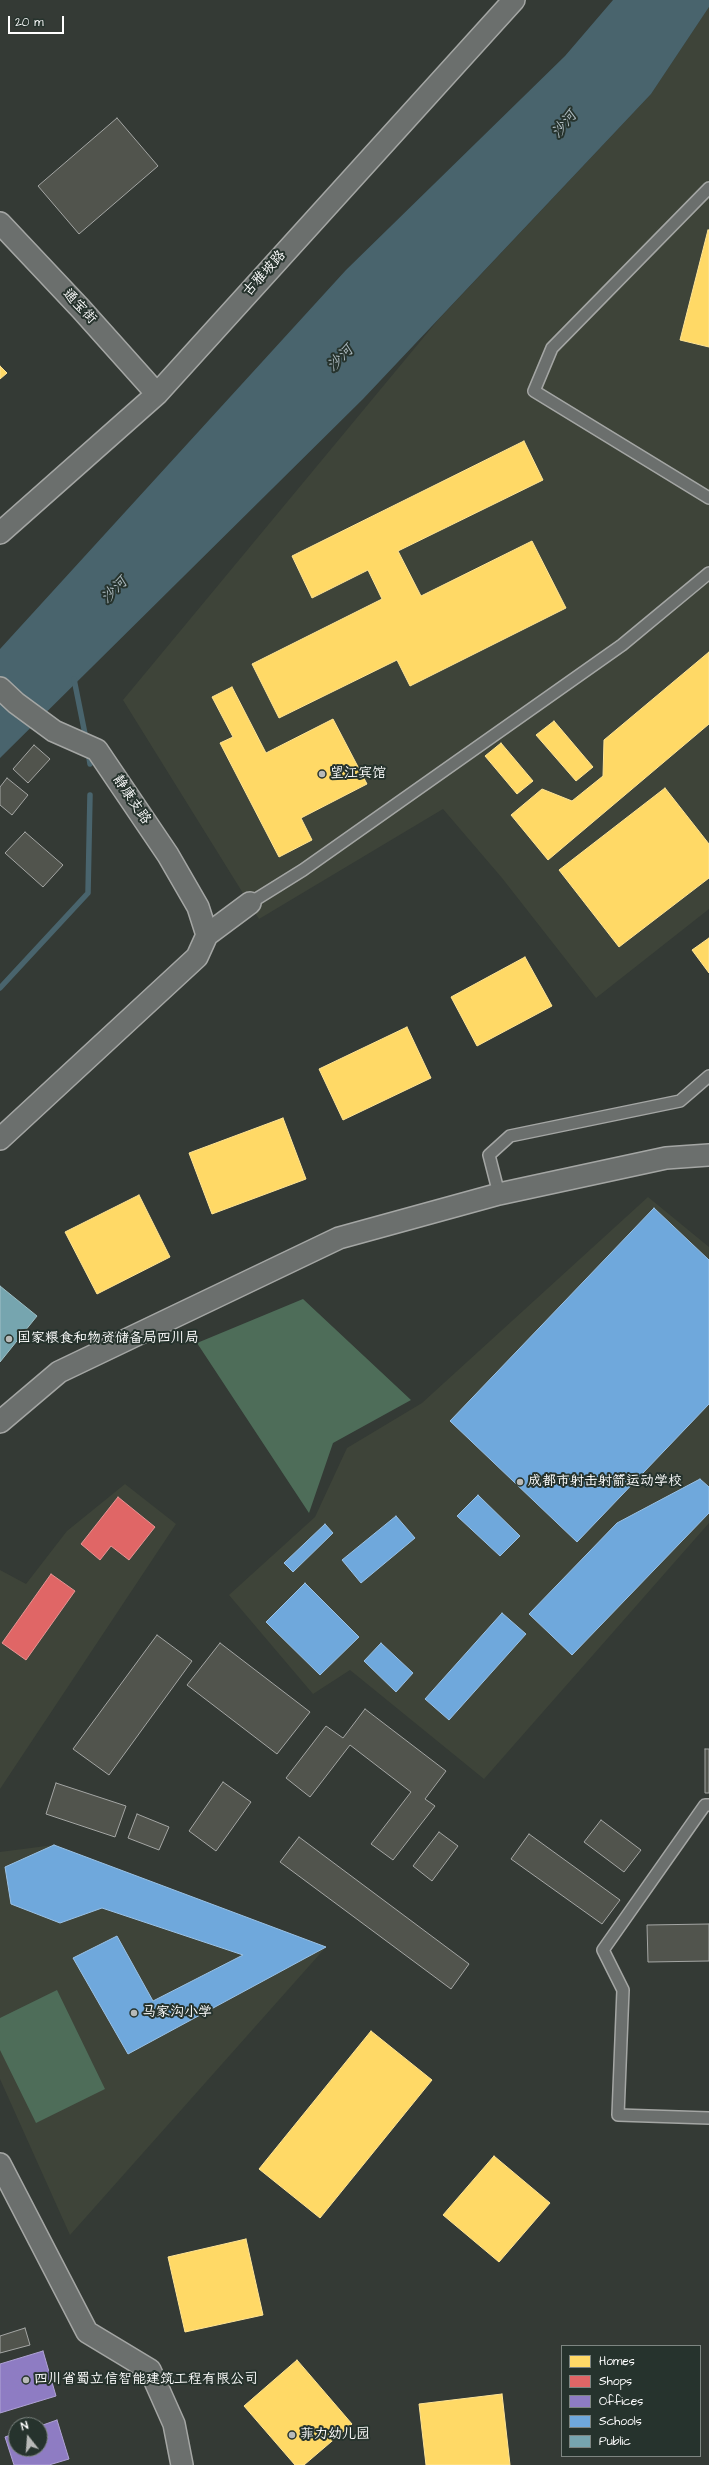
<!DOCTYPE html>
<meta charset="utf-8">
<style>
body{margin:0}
#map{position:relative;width:709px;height:2465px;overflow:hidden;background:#343a35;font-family:"Architects Daughter",sans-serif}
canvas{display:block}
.legend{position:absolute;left:561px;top:2345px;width:140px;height:112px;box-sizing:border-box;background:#26332d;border:1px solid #7d8581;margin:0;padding:5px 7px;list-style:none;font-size:12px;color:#fff}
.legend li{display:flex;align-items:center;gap:8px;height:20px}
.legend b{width:20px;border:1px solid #7d8581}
.north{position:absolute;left:8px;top:2417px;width:40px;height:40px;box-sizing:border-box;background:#26332d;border:1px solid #7d8581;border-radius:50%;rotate:343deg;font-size:11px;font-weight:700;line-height:16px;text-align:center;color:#fff}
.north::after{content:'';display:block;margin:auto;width:14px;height:18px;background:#b8bab8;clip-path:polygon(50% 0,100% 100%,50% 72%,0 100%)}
.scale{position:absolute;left:8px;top:16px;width:56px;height:18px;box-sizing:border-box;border:2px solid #fff;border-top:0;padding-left:5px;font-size:12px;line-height:14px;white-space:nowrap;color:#fff;-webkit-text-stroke:3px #26332d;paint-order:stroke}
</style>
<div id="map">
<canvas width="709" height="2465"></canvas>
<ul class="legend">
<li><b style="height:11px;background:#ffd966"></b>Homes</li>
<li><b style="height:11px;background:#e06666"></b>Shops</li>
<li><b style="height:11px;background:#8e7cc3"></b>Offices</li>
<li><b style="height:11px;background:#6fa8dc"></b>Schools</li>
<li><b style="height:11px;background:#76a5af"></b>Public</li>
</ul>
<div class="north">N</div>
<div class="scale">20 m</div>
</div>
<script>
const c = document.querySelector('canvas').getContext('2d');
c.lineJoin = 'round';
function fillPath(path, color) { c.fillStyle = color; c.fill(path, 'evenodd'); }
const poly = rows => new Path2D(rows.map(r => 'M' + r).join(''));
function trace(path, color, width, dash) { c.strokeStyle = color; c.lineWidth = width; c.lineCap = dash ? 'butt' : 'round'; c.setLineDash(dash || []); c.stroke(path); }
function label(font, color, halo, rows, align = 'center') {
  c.font = font + ' "Architects Daughter","LXGW WenKai TC",sans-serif'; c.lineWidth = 4; c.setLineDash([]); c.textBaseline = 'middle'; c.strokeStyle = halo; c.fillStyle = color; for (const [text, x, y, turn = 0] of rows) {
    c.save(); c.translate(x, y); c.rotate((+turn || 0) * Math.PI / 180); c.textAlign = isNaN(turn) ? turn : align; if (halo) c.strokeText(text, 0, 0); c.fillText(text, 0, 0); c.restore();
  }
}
fillPath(poly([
 [709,7,709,909,596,998,502,878,443,809,259,919,123,700,438,320,651,94],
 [648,1197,709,1247,709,1523,484,1779,350,1670,313,1694,229,1595,315,1517,347,1448,422,1403],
 [125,1484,176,1524,0,1789,0,1570,26,1584,67,1531],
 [54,1845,326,1947,70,2235,0,2079,0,1852]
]), '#3e4439');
fillPath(poly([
 [303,1299,411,1400,333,1443,309,1513,197,1343],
 [57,1990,105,2089,36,2123,0,2050,0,2018]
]), '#4e6d59');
fillPath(poly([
 [613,0,709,0,709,7,651,94,363,399,0,758,0,649,346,270,565,56]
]), '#49646d');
const homes = poly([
 [708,230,709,230,709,347,680,340,708,230],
 [0,366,7,373,0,379,0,366],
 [524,441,543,480,398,551,421,596,532,541,566,608,410,686,397,660,279,718,252,664,382,599,368,570,312,598,292,556,524,441],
 [709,652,709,724,548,860,511,815,542,789,572,801,603,776,604,740,709,652],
 [232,687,266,753,333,719,367,784,301,818,312,840,279,857,220,743,233,737,212,697,232,687],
 [554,721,593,767,576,781,536,735,554,721],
 [501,743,533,781,517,794,485,756,501,743],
 [665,788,709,844,709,878,619,947,559,870,665,788],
 [709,938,709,973,692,950,709,938],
 [525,957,552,1006,477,1046,451,997,525,957],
 [407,1027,431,1078,343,1120,319,1069,407,1027],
 [283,1118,306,1179,212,1214,189,1153,283,1118],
 [139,1195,170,1257,97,1294,65,1232,139,1195],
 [371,2031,432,2080,320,2218,259,2169,371,2031],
 [494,2156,550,2203,499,2262,443,2215,494,2156],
 [246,2239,263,2315,185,2332,168,2257,246,2239],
 [297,2360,352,2424,304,2465,295,2465,244,2406,297,2360],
 [502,2394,510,2465,426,2465,419,2404,502,2394]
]);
fillPath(homes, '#ffd966');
trace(homes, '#ffe494', 1);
const shops = poly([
 [118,1497,155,1527,129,1560,111,1546,100,1560,81,1544,118,1497],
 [51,1574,75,1591,26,1660,2,1643,51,1574]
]);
fillPath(shops, '#e06666');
trace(shops, '#e99494', 1);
const offices = poly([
 [43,2351,56,2396,0,2413,0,2364,43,2351],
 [57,2420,69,2459,49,2465,14,2465,5,2437,16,2433,16,2449,40,2449,40,2426,57,2420]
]);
fillPath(offices, '#8e7cc3');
trace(offices, '#b0a3d5', 1);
const schools = poly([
 [654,1208,709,1260,709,1404,577,1542,450,1421,654,1208],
 [700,1479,709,1487,709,1513,572,1655,529,1614,617,1523,700,1479],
 [478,1495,520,1536,500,1556,457,1516,478,1495],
 [396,1516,415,1538,361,1583,342,1560,396,1516],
 [325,1524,333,1533,293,1572,284,1563,325,1524],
 [305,1583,359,1637,320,1675,266,1622,305,1583],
 [502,1613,526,1634,449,1720,425,1699,502,1613],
 [381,1643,413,1673,396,1692,364,1661,381,1643],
 [54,1845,326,1947,128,2054,73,1958,117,1936,153,2001,243,1955,102,1908,60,1923,11,1904,5,1867,54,1845]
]);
fillPath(schools, '#6fa8dc');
trace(schools, '#9ac2e6', 1);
const public = poly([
 [0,1286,37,1316,0,1362,0,1286]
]);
fillPath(public, '#76a5af');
trace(public, '#9fc0c7', 1);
trace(poly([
 [74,679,86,739],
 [88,751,90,764],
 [0,988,88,893,90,795]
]), '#49646d', 5.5);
const building = poly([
 [117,118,158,166,79,234,38,186,117,118],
 [34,745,50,759,28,783,13,769,34,745],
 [7,778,28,795,12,815,0,805,0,787,7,778],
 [25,832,63,865,43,887,5,853,25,832],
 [157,1635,192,1661,109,1775,73,1749,157,1635],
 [220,1643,310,1712,277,1754,187,1685,220,1643],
 [365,1709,446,1771,425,1799,435,1806,393,1860,371,1844,411,1792,350,1745,310,1797,286,1778,326,1726,343,1738,365,1709],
 [705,1749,709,1749,709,1793,705,1793,705,1749],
 [223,1782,251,1802,216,1851,189,1831,223,1782],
 [56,1783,126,1806,115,1837,46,1814,56,1783],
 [137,1814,169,1827,159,1850,128,1838,137,1814],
 [601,1820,641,1850,624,1872,584,1842,601,1820],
 [439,1832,458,1846,432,1881,413,1866,439,1832],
 [529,1834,620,1900,602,1924,511,1859,529,1834],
 [299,1837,469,1964,451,1989,280,1862,299,1837],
 [709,1924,709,1961,648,1962,647,1925,709,1924],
 [25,2328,30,2345,0,2353,0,2336,25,2328]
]);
fillPath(building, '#51544d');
trace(building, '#a4a6a4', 1);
const service = poly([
 [709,188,552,348,534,391,709,498],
 [250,903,303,870,622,645,709,573],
 [499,1194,489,1155,510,1136,680,1101,709,1076],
 [709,1805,705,1805,603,1950,623,1990,618,2115,709,2118]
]);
const minor = poly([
 [0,223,81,309,157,394],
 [0,533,157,394,514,0],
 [0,688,16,703,54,731,97,750,168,855,198,907,207,935],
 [0,1139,197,957,207,935,250,903],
 [0,1422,59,1372,339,1238,499,1194,666,1158,709,1155],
 [0,2164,87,2332,150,2370,174,2424,182,2465]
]);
trace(service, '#a4a6a4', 14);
trace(minor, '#a4a6a4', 24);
trace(service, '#6b6f6d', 11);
trace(minor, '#6b6f6d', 21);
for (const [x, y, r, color] of [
 [322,774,4,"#b8bab8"],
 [9,1339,4,"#b8bab8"],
 [520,1482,4,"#b8bab8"],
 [134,2013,4,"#b8bab8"],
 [26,2380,4,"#b8bab8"],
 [292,2435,4,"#b8bab8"]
]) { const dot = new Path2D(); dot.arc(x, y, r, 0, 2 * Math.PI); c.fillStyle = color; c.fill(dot); trace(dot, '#26332d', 1.5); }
label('14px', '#fff', '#26332d', [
 ["古雅坡路",265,274,-48],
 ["通宝街",79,307,47],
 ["静康支路",131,800,56]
]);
label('14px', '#fff', '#26332d', [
 ["望江宾馆",330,774],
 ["国家粮食和物资储备局四川局",17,1339],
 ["成都市射击射箭运动学校",528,1482],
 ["马家沟小学",142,2013],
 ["四川省蜀立信智能建筑工程有限公司",34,2380],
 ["菲力幼儿园",300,2435]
], 'left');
label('italic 15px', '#aebbc0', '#26332d', [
 ["沙河",565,125,-51],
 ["沙河",341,359,-46],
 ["沙河",115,591,-46]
]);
</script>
